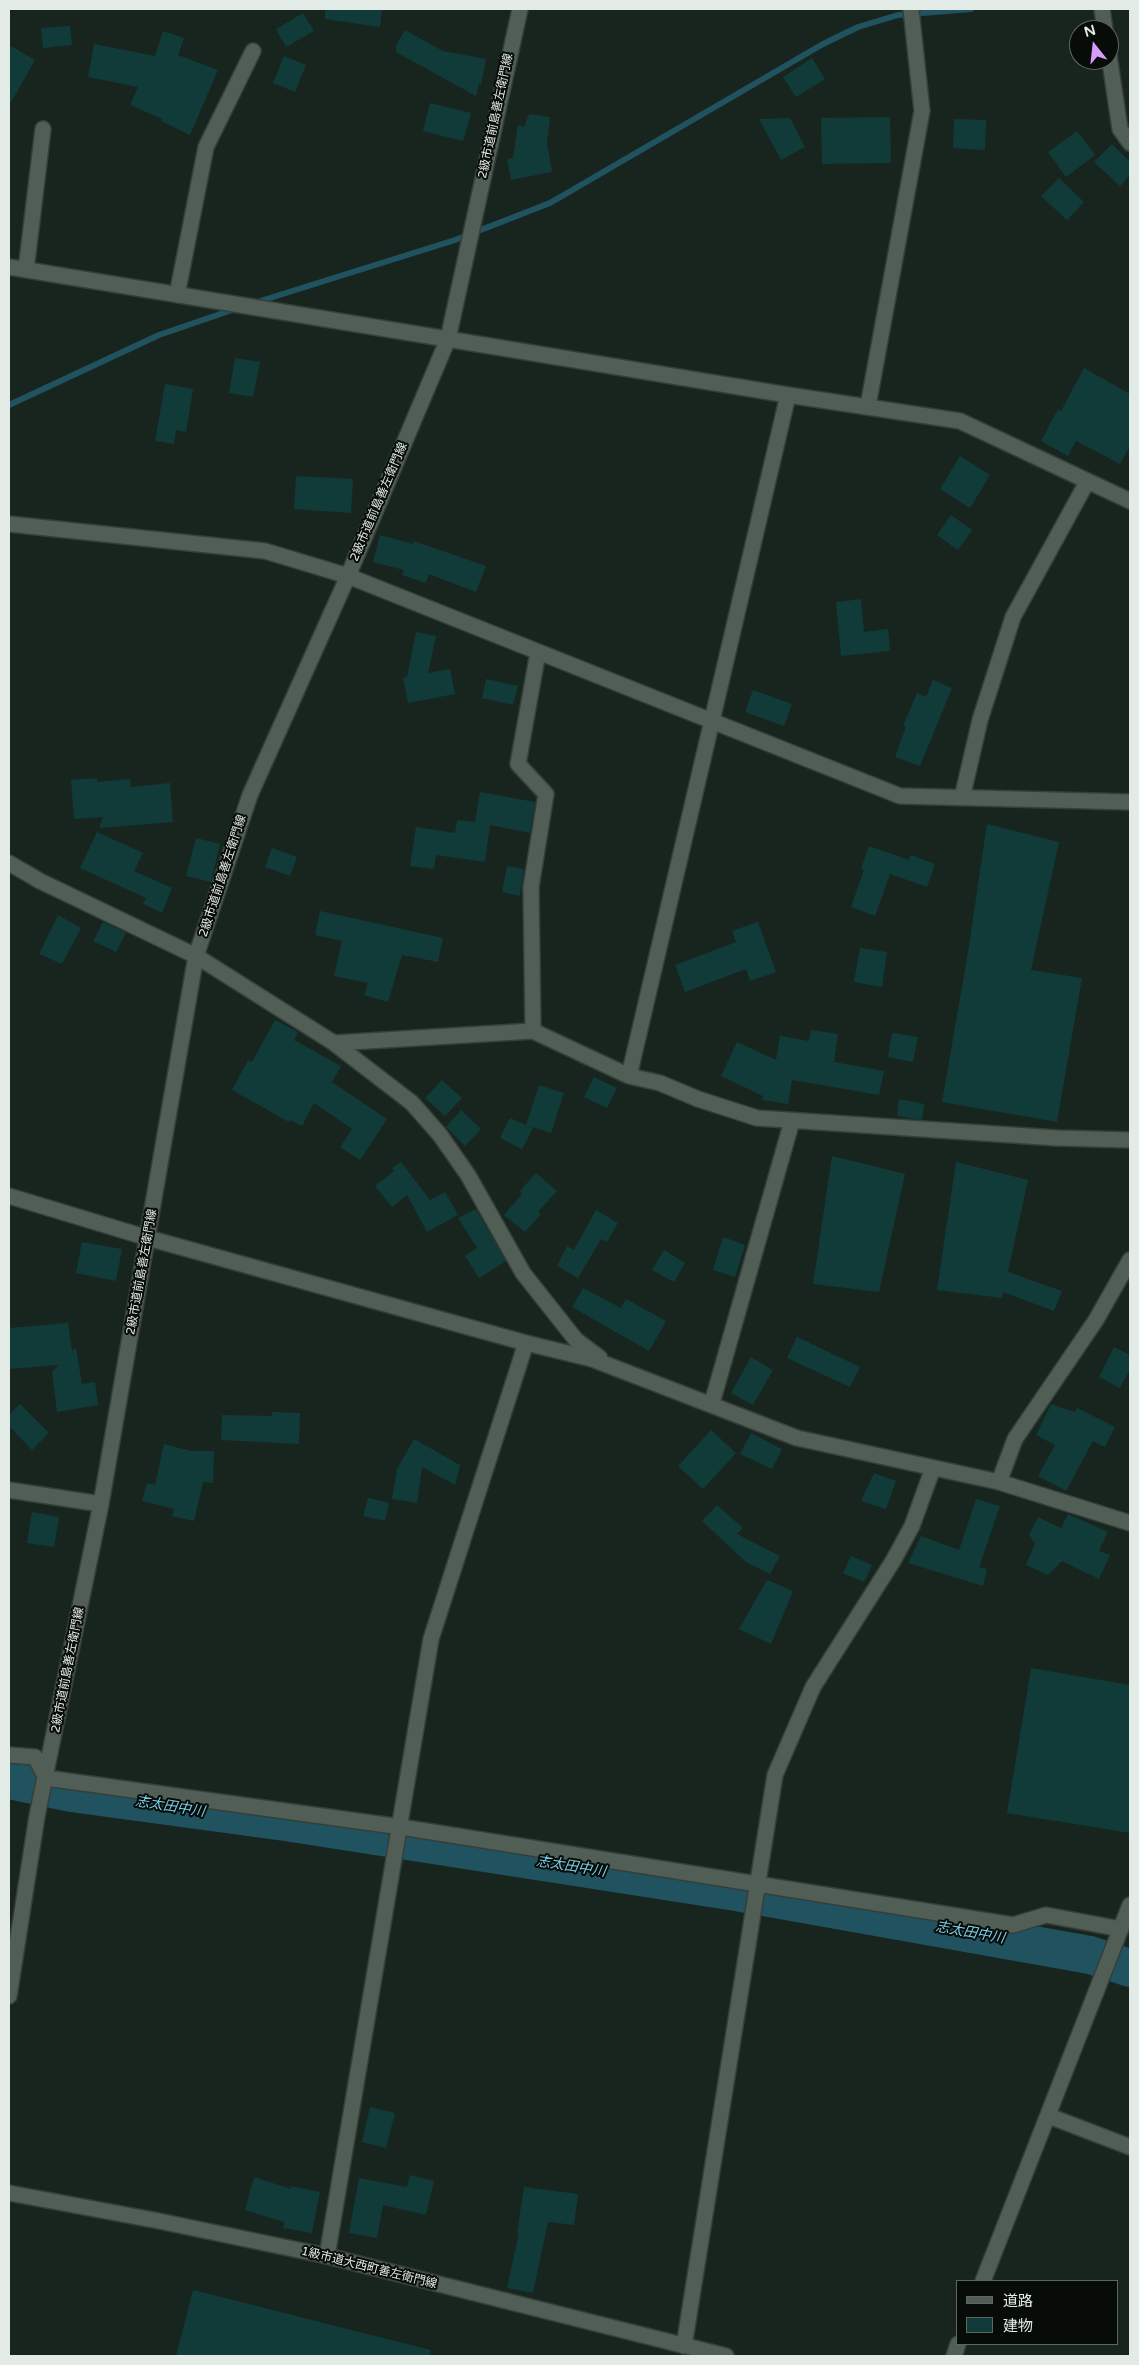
<!DOCTYPE html>
<meta charset="utf-8">
<style>
body{margin:0}
#map{position:relative;width:1139px;height:2365px;overflow:hidden;background:#18251e;font-family:"Varela Round","Noto Sans JP",sans-serif}
canvas{display:block}
.frame{position:absolute;inset:0;border:10px solid #e3ebe6;pointer-events:none}
.legend{position:absolute;left:956px;top:2280px;width:162px;height:65px;box-sizing:border-box;background:#070c09;border:1px solid #5f6561;margin:0;padding:6px 9px;list-style:none;font-size:15px;color:#e3ebe6}
.legend li{display:flex;align-items:center;gap:10px;height:25px}
.legend b{width:25px;border:1px solid #5f6561}
.north{position:absolute;left:1069px;top:20px;width:50px;height:50px;box-sizing:border-box;background:#070c09;border:1px solid #5f6561;border-radius:50%;rotate:344deg;font-size:14px;font-weight:700;line-height:20px;text-align:center;color:#e3ebe6}
.north::after{content:'';display:block;margin:auto;width:18px;height:22px;background:#d59cfb;clip-path:polygon(50% 0,100% 100%,50% 72%,0 100%)}
</style>
<div id="map">
<canvas width="1139" height="2365"></canvas>
<div class="frame"></div>
<ul class="legend">
<li><b style="height:6px;background:#505e56"></b>道路</li>
<li><b style="height:14px;background:#113b38"></b>建物</li>
</ul>
<div class="north">N</div>
</div>
<script>
const c = document.querySelector('canvas').getContext('2d');
c.lineJoin = 'round';
const poly = rows => new Path2D(rows.map(r => 'M' + r).join(''));
function trace(path, color, width, dash) { c.strokeStyle = color; c.lineWidth = width; c.lineCap = dash ? 'butt' : 'round'; c.setLineDash(dash || []); c.stroke(path); }
function fillPath(path, color) { c.fillStyle = color; c.fill(path, 'evenodd'); }
function label(font, color, halo, rows, align = 'center') {
  c.font = font + ' "Varela Round","Noto Sans JP",sans-serif'; c.lineWidth = 4; c.setLineDash([]); c.textBaseline = 'middle'; c.strokeStyle = halo; c.fillStyle = color; for (const [text, x, y, turn = 0] of rows) {
    c.save(); c.translate(x, y); c.rotate((+turn || 0) * Math.PI / 180); c.textAlign = isNaN(turn) ? turn : align; if (halo) c.strokeText(text, 0, 0); c.fillText(text, 0, 0); c.restore();
  }
}
trace(poly([
 [254,303,455,240,550,203,823,44,858,27,898,15,971,9],
 [9,405,159,335,235,309]
]), '#205260', 6);
trace(poly([
 [9,1780,71,1793,285,1822,736,1892,1090,1955,1130,1968]
]), '#205260', 38);
fillPath(poly([
 [325,9,382,9,380,27,325,19],
 [303,13,314,31,286,47,276,29],
 [70,26,72,45,43,48,41,28],
 [405,30,443,51,486,59,481,85,479,84,476,96,396,52,396,45],
 [163,31,184,38,178,55,218,70,190,135,161,121,162,119,130,105,138,87,88,77,94,44,155,56],
 [9,45,35,60,9,106],
 [284,56,306,65,295,92,273,83],
 [812,58,825,79,796,97,783,77],
 [430,103,471,113,463,141,423,131],
 [529,114,550,117,547,143,552,172,511,180,507,159,513,158,518,125,524,127],
 [890,117,891,163,822,164,821,118],
 [790,118,805,147,781,160,759,119],
 [954,119,986,120,985,150,953,148],
 [1077,131,1095,155,1066,177,1048,152],
 [1112,144,1130,162,1130,175,1120,186,1094,162],
 [1059,178,1084,202,1067,220,1041,196],
 [235,358,260,362,253,397,229,393],
 [1084,368,1130,394,1130,446,1120,464,1076,441,1068,456,1041,441,1058,409,1061,411],
 [165,384,193,389,186,432,176,430,174,444,155,441],
 [960,456,990,475,970,508,940,489],
 [296,476,353,479,351,513,294,509],
 [951,515,972,530,958,550,937,535],
 [380,535,413,544,414,541,486,566,476,592,429,574,426,583,402,575,404,570,373,562],
 [861,599,864,632,888,629,890,651,841,656,836,602],
 [416,632,436,636,428,673,450,669,455,694,408,703,403,678,407,677],
 [486,679,518,686,513,705,482,698],
 [933,680,952,688,920,766,895,757,906,727,903,726,917,693,926,697],
 [753,690,792,704,784,726,745,712],
 [97,778,97,782,130,779,131,787,170,783,173,822,99,828,103,817,74,819,71,780],
 [480,792,535,802,530,833,490,825,485,862,436,855,434,869,410,866,416,827,455,833,457,820,475,822],
 [987,824,1059,842,1031,970,1082,978,1057,1122,942,1102,968,952],
 [97,832,143,853,134,871,172,888,162,913,143,904,146,898,80,868],
 [196,838,220,844,211,882,186,876],
 [869,846,909,860,911,855,935,864,927,887,890,874,875,916,851,907,864,870,861,869],
 [272,848,297,857,290,876,265,867],
 [507,866,524,869,520,896,502,892],
 [320,911,443,938,438,962,402,955,388,1002,364,995,368,983,334,976,342,941,315,935],
 [58,915,81,928,62,964,39,954],
 [103,922,126,933,116,952,93,941],
 [758,922,776,972,750,981,746,969,685,992,675,965,736,942,732,931],
 [860,948,887,952,882,987,854,982],
 [275,1020,298,1032,294,1040,341,1066,332,1082,387,1119,360,1160,340,1147,352,1129,314,1103,302,1126,290,1120,289,1122,232,1090,248,1060,252,1062],
 [811,1030,838,1034,834,1062,884,1071,879,1095,792,1080,788,1104,762,1100,763,1096,721,1076,737,1042,776,1060,780,1036,809,1041],
 [892,1033,918,1037,913,1062,888,1057],
 [594,1077,617,1088,607,1108,584,1097],
 [442,1080,462,1098,445,1116,425,1098],
 [539,1085,564,1093,551,1133,526,1125],
 [899,1099,924,1104,922,1120,897,1116],
 [461,1110,481,1129,465,1146,446,1127],
 [510,1118,533,1128,522,1149,500,1138],
 [832,1156,905,1174,879,1292,813,1284],
 [401,1162,430,1200,445,1192,458,1215,427,1232,407,1195,392,1207,375,1186,394,1171,392,1168],
 [956,1162,1028,1180,1008,1272,1062,1291,1054,1311,1003,1292,1002,1298,937,1290],
 [536,1173,557,1191,538,1212,541,1214,525,1232,504,1215,522,1194,520,1191],
 [476,1209,506,1261,479,1278,465,1256,477,1248,458,1218],
 [596,1210,618,1223,607,1242,601,1239,578,1278,557,1266,567,1246,574,1250],
 [723,1237,745,1245,735,1277,713,1270],
 [82,1242,122,1249,116,1281,76,1273],
 [664,1250,685,1263,674,1282,652,1270],
 [583,1288,621,1308,626,1299,666,1321,649,1351,572,1307],
 [68,1323,72,1351,76,1348,82,1384,95,1382,98,1405,57,1412,52,1372,59,1365,9,1369,9,1328],
 [797,1337,860,1367,850,1387,787,1358],
 [1114,1347,1130,1355,1130,1369,1120,1388,1099,1377],
 [751,1357,773,1370,753,1405,731,1393],
 [20,1404,49,1433,32,1450,9,1426,9,1415],
 [1051,1404,1075,1412,1077,1408,1115,1427,1105,1447,1093,1441,1066,1491,1038,1476,1055,1445,1036,1435],
 [272,1412,300,1413,299,1444,221,1440,222,1415,272,1416],
 [711,1430,736,1453,703,1489,678,1466],
 [751,1433,782,1449,772,1469,740,1454],
 [414,1439,460,1465,455,1485,422,1467,417,1503,392,1499,397,1469],
 [164,1444,191,1451,214,1451,213,1483,203,1482,194,1521,172,1516,174,1509,142,1501,147,1483,155,1485],
 [874,1473,896,1481,886,1509,861,1501],
 [368,1498,389,1503,385,1521,363,1516],
 [976,1499,1000,1506,979,1567,987,1569,983,1586,908,1563,921,1536,959,1550],
 [717,1505,743,1528,737,1534,780,1556,770,1574,746,1562,702,1521],
 [32,1512,59,1517,54,1547,27,1543],
 [1068,1514,1108,1532,1099,1551,1110,1555,1099,1579,1062,1561,1048,1575,1026,1565,1035,1544,1029,1535,1038,1517,1061,1528],
 [851,1556,872,1565,864,1582,843,1573],
 [767,1580,793,1591,771,1644,739,1629],
 [1031,1668,1130,1685,1130,1833,1007,1813],
 [370,2107,395,2113,386,2148,362,2142],
 [410,2175,434,2181,426,2215,383,2205,377,2238,349,2233,359,2178,407,2187],
 [254,2177,291,2189,291,2186,320,2192,312,2233,283,2228,284,2222,245,2210],
 [524,2187,578,2194,574,2225,548,2222,533,2293,507,2288,519,2233,517,2233],
 [193,2290,431,2350,430,2356,176,2356]
]), '#113b38');
const minor = poly([
 [1102,9,1105,30],
 [1109,55,1120,129,1130,143],
 [9,267,788,395,960,421,1130,501],
 [26,270,43,129],
 [177,295,206,147,253,51],
 [868,406,922,111,911,9],
 [9,524,265,551,348,576,900,796,1130,802],
 [962,798,980,720,1013,617,1087,482],
 [9,863,40,881,196,956,334,1043,412,1103,440,1135,468,1175,523,1273,576,1340,600,1358],
 [533,1031,531,887,546,794,518,764,538,652],
 [334,1043,533,1031,629,1076,660,1083,698,1099,757,1118,1057,1138,1130,1140],
 [629,1076,788,395],
 [9,1196,148,1238,526,1343,592,1359,797,1438,999,1482,1130,1523],
 [712,1403,792,1121],
 [999,1482,1015,1439,1096,1320,1130,1260],
 [9,1490,101,1504],
 [9,1755,35,1757,46,1778,401,1827,1013,1925,1046,1915,1121,1929],
 [9,1996,37,1816,101,1504,196,956,250,795,348,576,448,339,520,9],
 [1049,2116,1130,2147],
 [9,2193,159,2221,327,2256,726,2356],
 [327,2256,431,1639,526,1343],
 [983,2281,1130,1905],
 [684,2346,775,1775,813,1687,893,1561,912,1526,933,1468],
 [954,2356,958,2344]
]);
trace(minor, '#353f39', 18);
trace(minor, '#505e56', 15);
label('12px', '#e3ebe6', '#070c09', [
 ["2級市道前島善左衛門線",496,116,-78],
 ["2級市道前島善左衛門線",379,502,-67],
 ["2級市道前島善左衛門線",223,876,-72],
 ["2級市道前島善左衛門線",142,1272,-80],
 ["2級市道前島善左衛門線",68,1670,-79],
 ["1級市道大西町善左衛門線",369,2268,14]
]);
label('italic 14px', '#7ccee8', '#070c09', [
 ["志太田中川",170,1807,9],
 ["志太田中川",571,1867,9],
 ["志太田中川",970,1933,10]
]);
</script>
